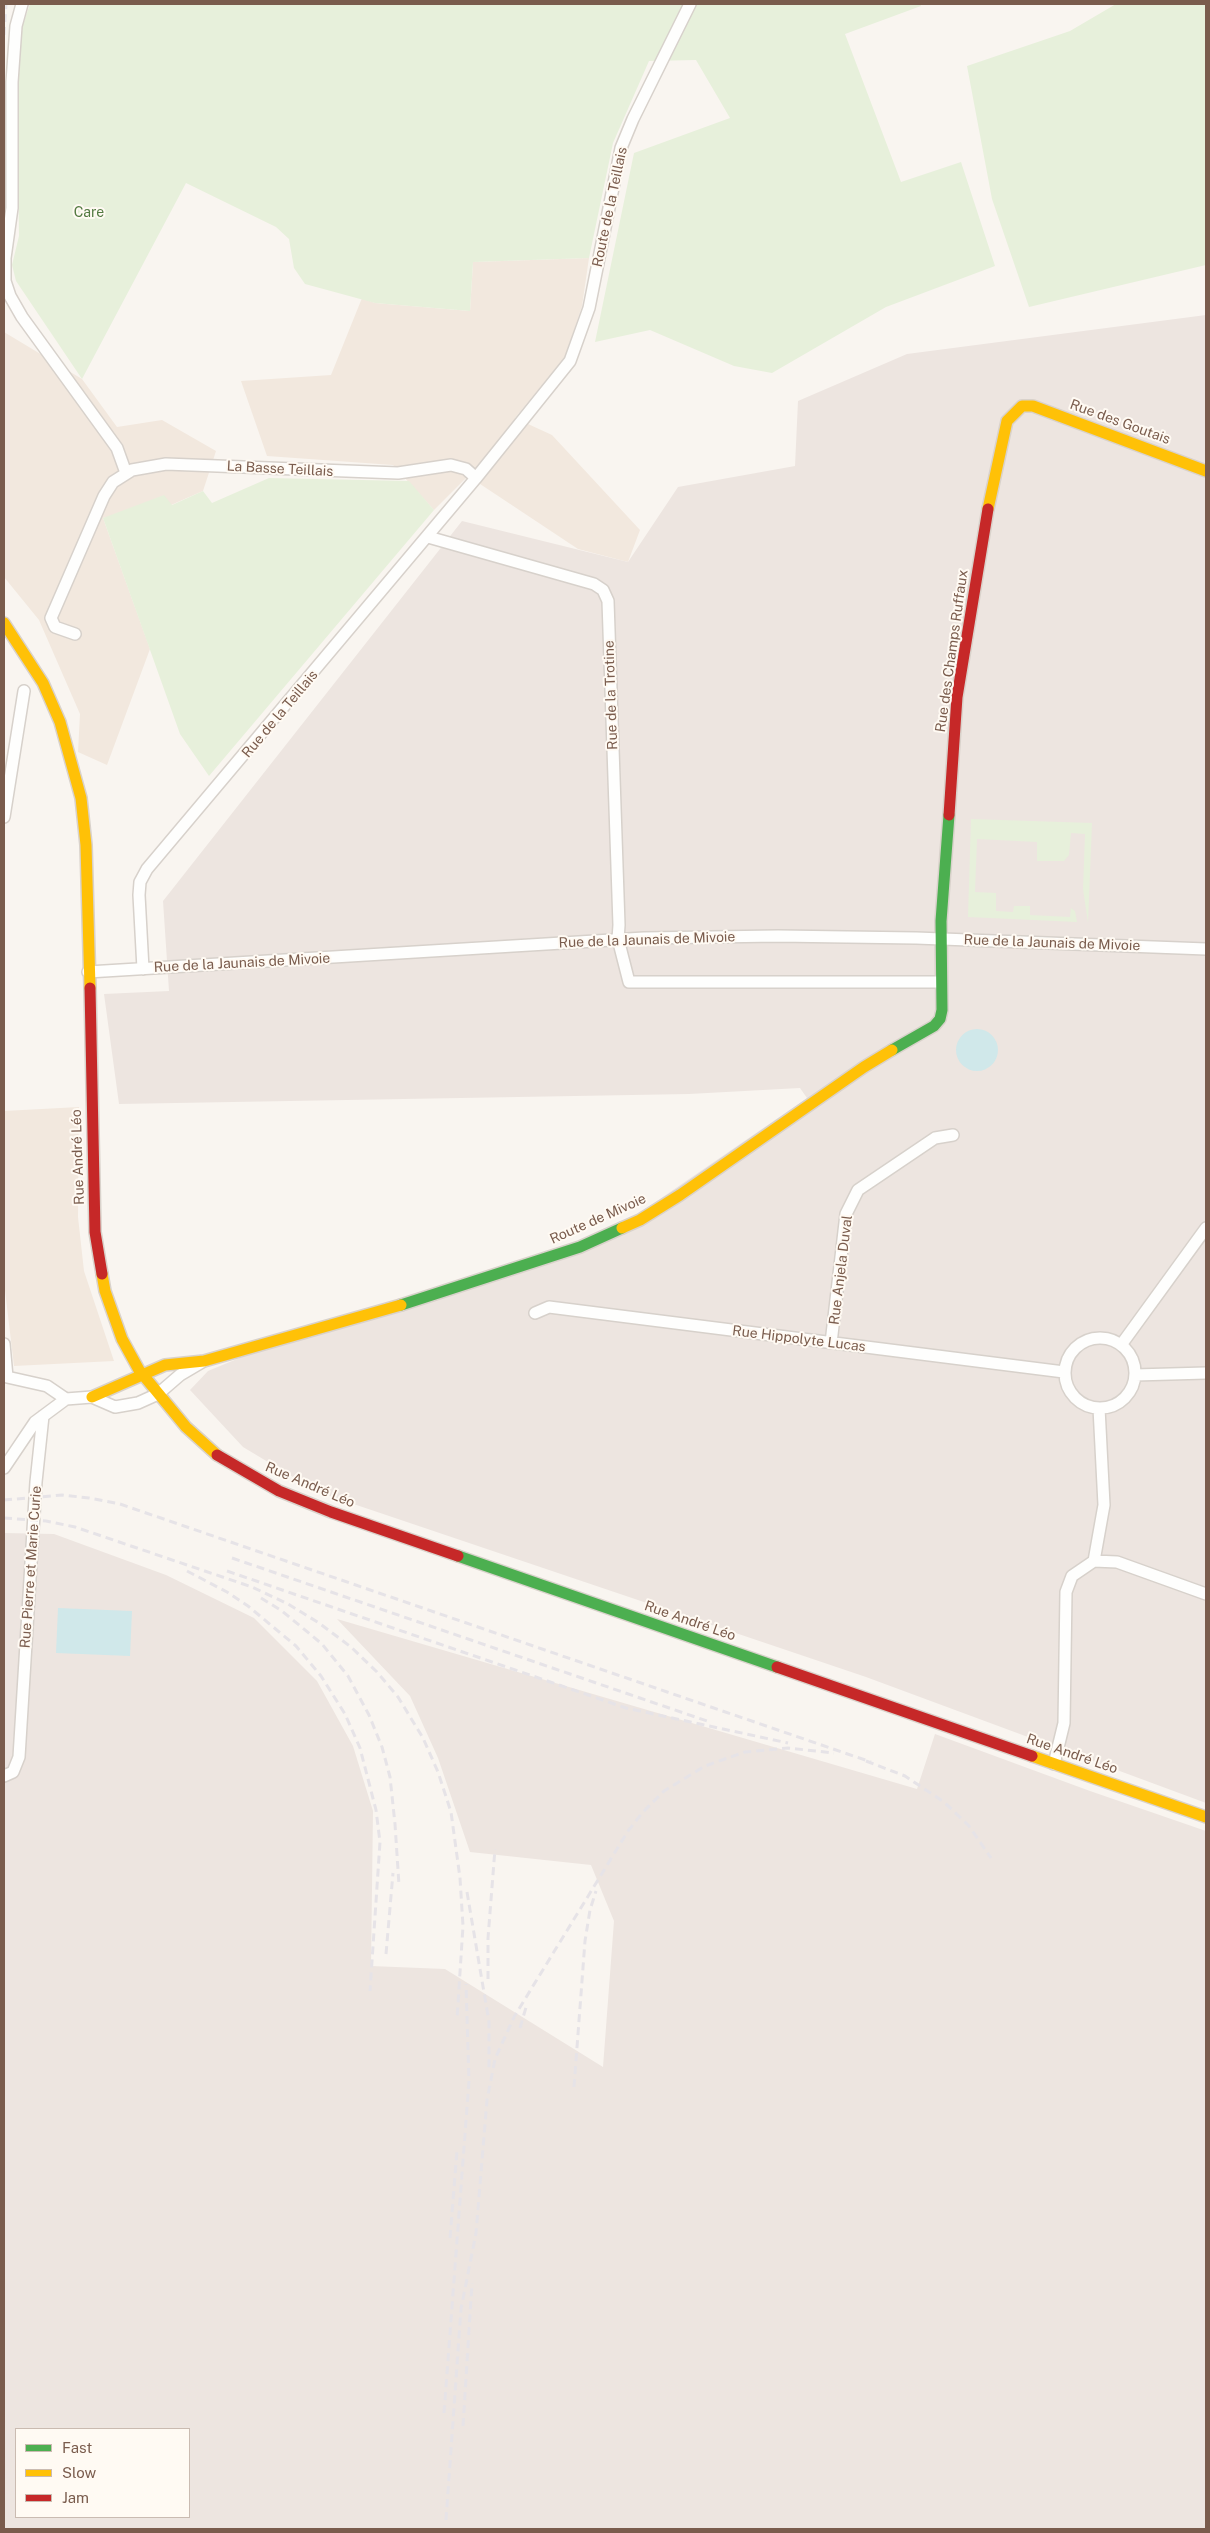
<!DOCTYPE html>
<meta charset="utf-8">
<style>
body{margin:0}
#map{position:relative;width:1210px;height:2533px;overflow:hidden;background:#f9f5f0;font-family:"Public Sans",sans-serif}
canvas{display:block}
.frame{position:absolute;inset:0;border:5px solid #7a5c4d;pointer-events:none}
.legend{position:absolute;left:15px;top:2428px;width:175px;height:90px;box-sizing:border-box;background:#fffaf3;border:1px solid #cabbb1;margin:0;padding:6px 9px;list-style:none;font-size:15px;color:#7a5c4d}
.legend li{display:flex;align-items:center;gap:10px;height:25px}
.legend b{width:25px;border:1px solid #cabbb1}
</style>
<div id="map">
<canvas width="1210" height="2533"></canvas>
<div class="frame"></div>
<ul class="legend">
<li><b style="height:6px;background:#4caf50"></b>Fast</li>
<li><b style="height:6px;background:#ffc107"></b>Slow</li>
<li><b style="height:6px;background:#c62828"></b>Jam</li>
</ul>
</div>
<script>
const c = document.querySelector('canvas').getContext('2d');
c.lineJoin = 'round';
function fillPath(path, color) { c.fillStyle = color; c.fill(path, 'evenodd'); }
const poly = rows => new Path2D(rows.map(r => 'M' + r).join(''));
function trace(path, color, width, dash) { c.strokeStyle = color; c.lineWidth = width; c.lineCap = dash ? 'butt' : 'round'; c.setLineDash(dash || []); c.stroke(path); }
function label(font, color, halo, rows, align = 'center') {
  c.font = font + ' "Public Sans",sans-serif'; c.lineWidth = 4; c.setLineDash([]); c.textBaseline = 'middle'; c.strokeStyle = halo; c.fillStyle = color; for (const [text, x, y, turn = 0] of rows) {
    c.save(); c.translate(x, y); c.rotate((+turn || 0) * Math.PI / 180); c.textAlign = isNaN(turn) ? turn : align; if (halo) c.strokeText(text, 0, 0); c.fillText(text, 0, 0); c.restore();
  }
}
fillPath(poly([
 [589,258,582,306,565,357,515,418,552,435,640,530,628,562,578,549,468,476,434,510,393,465,267,456,241,381,331,375,362,298,375,303,470,311,473,262],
 [4,332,82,379,117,427,162,420,216,451,203,491,171,505,103,518,150,649,107,765,78,752,80,714,39,620,4,577],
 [79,1107,78,1217,84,1271,114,1361,14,1366,4,1282,4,1111]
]), '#f2e8de');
fillPath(poly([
 [1206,315,1206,1803,866,1677,318,1492,243,1447,190,1390,208,1371,326,1322,414,1296,577,1242,638,1214,807,1098,800,1088,689,1094,119,1104,104,994,169,991,163,901,462,521,628,562,678,487,795,466,798,401,907,354],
 [4,1533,54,1534,166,1575,254,1618,317,1681,353,1746,373,1811,371,1966,445,1969,603,2067,614,1921,591,1865,470,1852,438,1758,410,1696,337,1619,917,1789,935,1734,1090,1791,1206,1831,1206,2529,4,2529],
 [16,2429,189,2429,189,2517,16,2517]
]), '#ede5e0');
fillPath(poly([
 [30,4,920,4,921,6,845,34,901,182,961,162,995,266,886,307,772,373,734,366,650,330,595,342,634,153,730,118,696,60,649,61,613,143,589,258,473,262,470,311,375,303,305,284,294,268,289,239,276,227,186,183,82,379,16,281,12,265,19,236,17,95,21,30],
 [1116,4,1206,4,1206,265,1029,307,992,199,967,66,1070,31],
 [269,478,409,481,434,510,209,776,180,734,103,518,164,495,172,505,203,491,212,503],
 [971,819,1092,823,1088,923,1083,889,1085,834,1071,833,1069,855,1064,861,1037,861,1037,842,977,839,975,892,996,893,996,911,1013,912,1014,906,1030,906,1030,915,1070,917,1071,908,1075,911,1077,922,968,917]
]), '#e7f0db');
fillPath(poly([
 '956 1050a21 21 0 1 1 42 0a21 21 0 1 1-42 0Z',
 [58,1608,132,1611,130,1656,56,1653]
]), '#d0e8ea');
const street = poly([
 [22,4,16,26,12,82,12,208,5,258,5,281,10,296,22,317,117,448,126,473],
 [428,537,594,584,603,590,608,601,619,925,618,939,629,982,941,982],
 [75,634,55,627,51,618,104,496,113,482,132,470,166,464,398,473,451,465,466,469,476,478,570,361,589,308,621,148,633,119,690,4],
 [4,817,24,691],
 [143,969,139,895,140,882,147,869,476,478],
 [88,972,644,938,778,936,916,938,1206,949],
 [535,1313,549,1307,1064,1372],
 '1065 1373a35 35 0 1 1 70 0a35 35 0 1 1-70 0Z',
 [831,1343,846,1214,858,1190,935,1138,953,1135],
 [4,1344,7,1377,47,1386,66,1399],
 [1121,1345,1206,1228],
 [1135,1375,1206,1373],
 [4,1468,35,1422,66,1399,92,1397,115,1407,138,1403,158,1394,180,1375,202,1362],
 [1094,1561,1117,1562,1206,1594],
 [1054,1764,1064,1723,1066,1592,1072,1576,1094,1561,1104,1505,1099,1408],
 [4,1776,13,1772,19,1757,36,1482,43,1416]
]);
const fast = poly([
 [892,1050,934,1026,940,1019,942,1010,941,921,949,815],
 [401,1305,580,1247,622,1228],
 [458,1556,777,1667]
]);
const slow = poly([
 [988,509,1007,421,1022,406,1033,406,1206,471],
 [4,623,43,683,60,722,81,798,86,845,90,988],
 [622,1228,640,1220,680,1195,864,1067,892,1050],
 [102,1274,105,1291,122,1339,139,1370,186,1427,217,1455],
 [92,1397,165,1365,204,1361,401,1305],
 [1032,1756,1206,1817]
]);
const jam = poly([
 [949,815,957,697,988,509],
 [90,988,95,1232,102,1274],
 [217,1455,279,1491,331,1512,458,1556],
 [777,1667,1032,1756]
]);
trace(street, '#d7d1cb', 14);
trace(fast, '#d9d2cb', 14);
trace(slow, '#d9d2cb', 14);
trace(jam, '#d9d2cb', 14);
trace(street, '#fefefd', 11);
trace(fast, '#4caf50', 11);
trace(slow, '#ffc107', 11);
trace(jam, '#c62828', 11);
trace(poly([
 [4,35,6,4],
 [4,1500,62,1495,89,1498,120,1504,871,1762],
 [4,1518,46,1521,75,1527,252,1587,288,1604,319,1623,351,1647,377,1672,398,1697,423,1738,438,1772,451,1812,460,1878,463,1926,457,2019],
 [232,1558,707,1721],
 [187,1571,227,1592,248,1606,296,1646,321,1676,345,1714,360,1748,376,1810,380,1842,370,1991],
 [227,1571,626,1708,788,1743],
 [261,1598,282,1611,322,1644,348,1676,369,1715,382,1747,390,1777,395,1824,399,1885],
 [866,1761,905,1776,944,1802,969,1826,991,1858],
 [467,1892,489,2022,489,2068],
 [386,1954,393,1873],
 [488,1979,488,1938,495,1849],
 [520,2028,527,2004],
 [574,2087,585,1941,590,1910,596,1891],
 [450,2238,457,2151],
 [444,2413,469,2081,466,1984],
 [463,2426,472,2283],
 [446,2520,461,2309,476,2233,487,2100,495,2059,514,2017,628,1831,643,1812,664,1791,705,1766,745,1752,788,1748,834,1753]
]), '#e6e3e7', 3, [8, 5]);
label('14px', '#7a5c4d', '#fffaf3', [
 ["Route de la Teillais",610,207,-78],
 ["Rue des Goutais",1120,422,20],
 ["La Basse Teillais",280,469,3],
 ["Rue des Champs Ruffaux",952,651,-82],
 ["Rue de la Trotine",611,695,-92],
 ["Rue de la Teillais",280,714,-50],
 ["Rue de la Jaunais de Mivoie",647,940,-2],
 ["Rue de la Jaunais de Mivoie",1052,943,2],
 ["Rue de la Jaunais de Mivoie",242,963,-3],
 ["Rue André Léo",78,1157,-92],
 ["Route de Mivoie",598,1219,-24],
 ["Rue Anjela Duval",841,1270,-83],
 ["Rue Hippolyte Lucas",799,1339,7],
 ["Rue André Léo",310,1485,23],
 ["Rue Pierre et Marie Curie",31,1567,-86],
 ["Rue André Léo",690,1621,19],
 ["Rue André Léo",1072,1754,19]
]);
label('14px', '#537a41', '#fffaf3', [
 ["Care",89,213]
]);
</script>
